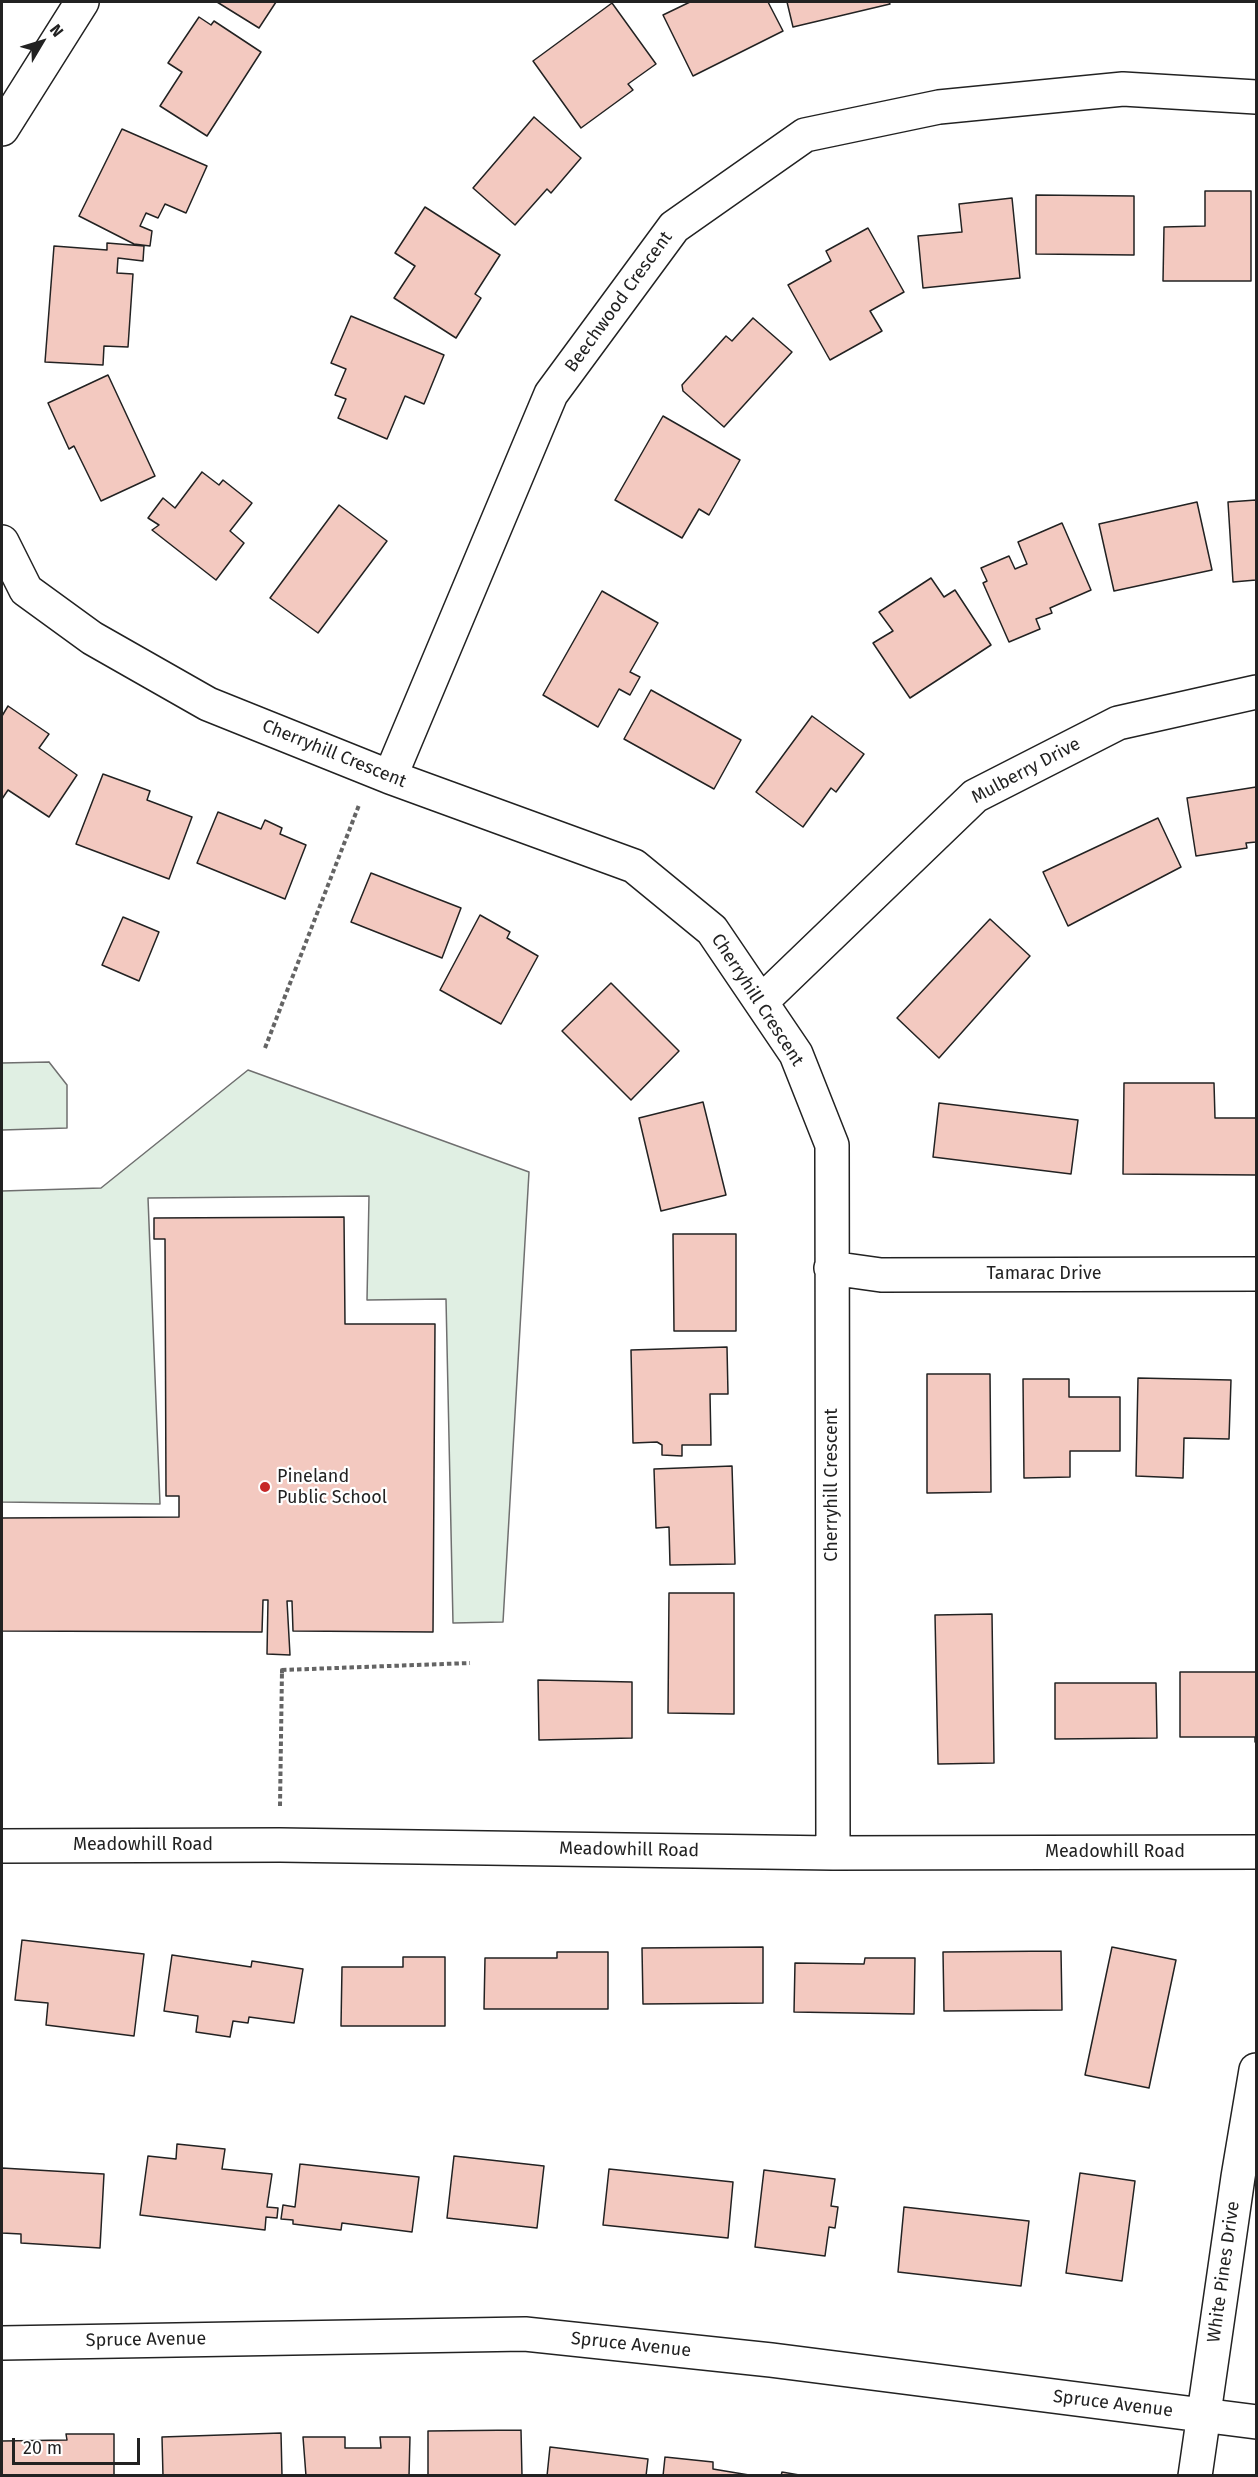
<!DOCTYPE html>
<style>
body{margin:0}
#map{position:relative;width:1258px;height:2477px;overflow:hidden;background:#fff;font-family:"Fira Sans",sans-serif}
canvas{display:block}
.frame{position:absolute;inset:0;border:3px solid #222;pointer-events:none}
.north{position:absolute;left:12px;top:12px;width:60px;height:60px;-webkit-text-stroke:4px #fff;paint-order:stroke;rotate:52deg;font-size:16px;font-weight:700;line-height:24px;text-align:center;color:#222}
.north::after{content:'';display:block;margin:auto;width:21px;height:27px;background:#222;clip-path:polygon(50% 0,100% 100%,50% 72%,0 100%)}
.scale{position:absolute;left:12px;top:2438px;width:128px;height:27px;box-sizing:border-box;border:3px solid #222;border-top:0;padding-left:8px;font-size:18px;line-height:21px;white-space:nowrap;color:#222;-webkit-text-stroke:4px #fff;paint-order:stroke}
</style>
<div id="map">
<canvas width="1258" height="2477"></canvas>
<div class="frame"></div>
<div class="north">N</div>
<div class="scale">20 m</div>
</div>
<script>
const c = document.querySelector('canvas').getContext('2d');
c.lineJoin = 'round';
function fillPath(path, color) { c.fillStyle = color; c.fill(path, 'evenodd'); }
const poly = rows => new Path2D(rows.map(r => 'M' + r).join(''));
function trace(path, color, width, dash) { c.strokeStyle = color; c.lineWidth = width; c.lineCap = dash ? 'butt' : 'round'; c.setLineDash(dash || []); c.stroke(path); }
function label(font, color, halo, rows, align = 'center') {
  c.font = font + ' "Fira Sans",sans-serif'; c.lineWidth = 4.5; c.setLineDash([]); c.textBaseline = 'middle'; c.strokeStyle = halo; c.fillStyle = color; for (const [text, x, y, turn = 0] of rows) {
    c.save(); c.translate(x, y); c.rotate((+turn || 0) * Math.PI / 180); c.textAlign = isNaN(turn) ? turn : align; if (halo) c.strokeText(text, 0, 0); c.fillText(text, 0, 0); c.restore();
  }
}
const green = poly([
 [49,1062,67,1085,67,1128,2,1130,2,1063,49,1062],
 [248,1070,529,1172,503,1622,453,1623,446,1299,367,1300,369,1196,148,1198,160,1504,2,1502,2,1191,101,1188,248,1070]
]);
fillPath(green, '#e0efe3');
trace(green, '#6f6f6f', 1.5);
const building = poly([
 [217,2,276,2,259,28,217,2],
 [690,2,768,2,783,31,693,76,663,15,690,2],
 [787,2,889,2,890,4,793,27,787,2],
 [612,3,656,64,628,84,633,90,581,128,533,61,612,3],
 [199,17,211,25,214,21,261,52,207,136,160,106,182,72,168,63,199,17],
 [534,117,581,158,551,193,547,189,515,225,473,188,534,117],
 [122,129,207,166,186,213,165,204,158,218,146,213,140,226,152,231,150,246,134,244,79,216,122,129],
 [1205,191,1251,191,1251,281,1163,281,1164,227,1205,226,1205,191],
 [1036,195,1134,196,1134,255,1036,254,1036,195],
 [1012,198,1020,278,923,288,918,236,962,232,959,204,1012,198],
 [425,207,500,255,475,294,481,298,456,338,394,298,415,266,395,253,425,207],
 [868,228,904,292,870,311,882,331,830,360,788,285,831,261,826,251,868,228],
 [107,243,144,246,143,261,118,258,117,273,133,274,128,347,104,346,103,365,45,362,54,246,107,250,107,243],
 [351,316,444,355,424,404,405,396,387,439,338,418,346,399,335,395,346,369,331,363,351,316],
 [753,318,792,352,724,427,683,391,682,385,726,336,732,341,753,318],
 [108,375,155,476,101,501,74,446,69,449,48,403,108,375],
 [663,416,740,460,709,515,699,509,682,538,615,500,663,416],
 [202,472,219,485,223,480,252,503,230,531,244,543,216,580,152,530,159,525,148,518,163,498,175,508,202,472],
 [1256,500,1256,580,1233,582,1228,502,1256,500],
 [1197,502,1212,570,1114,591,1099,524,1197,502],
 [339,505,387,541,318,633,270,598,339,505],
 [1062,523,1091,590,1050,608,1052,613,1036,619,1040,629,1009,642,983,583,987,581,981,568,1009,556,1015,569,1027,564,1018,542,1062,523],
 [931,578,944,597,955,590,991,645,910,698,873,643,893,631,879,612,931,578],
 [602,591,658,623,630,672,640,677,630,695,619,689,598,727,543,695,602,591],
 [651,690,741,740,714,789,624,739,651,690],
 [8,706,49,734,39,748,77,775,49,817,8,790,2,799,2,716,8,706],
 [812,716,864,754,836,792,831,788,803,827,756,792,812,716],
 [103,774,150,791,147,800,192,817,169,879,76,844,103,774],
 [1256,787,1256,842,1246,843,1247,848,1196,856,1187,798,1256,787],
 [218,812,261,829,265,820,282,828,280,834,306,845,285,899,197,863,218,812],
 [1158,818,1181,867,1068,926,1043,872,1158,818],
 [371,873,461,908,442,958,351,922,371,873],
 [480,915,510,932,507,938,538,956,501,1024,440,990,480,915],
 [123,917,159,932,139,981,102,965,123,917],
 [990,919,1030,956,939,1058,897,1018,990,919],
 [611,983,679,1051,631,1100,562,1031,611,983],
 [1124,1083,1214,1083,1215,1118,1256,1118,1256,1175,1123,1174,1124,1083],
 [703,1102,726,1195,661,1211,639,1118,703,1102],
 [939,1103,1078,1120,1071,1174,933,1157,939,1103],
 [344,1217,345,1324,435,1324,433,1632,293,1631,292,1601,287,1601,290,1655,267,1654,268,1600,263,1600,262,1632,2,1631,2,1518,179,1517,179,1496,166,1496,165,1239,154,1239,154,1218,344,1217],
 [673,1234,736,1234,736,1331,674,1331,673,1234],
 [727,1347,728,1394,710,1394,711,1445,682,1445,682,1456,662,1455,662,1445,657,1442,633,1443,631,1350,727,1347],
 [927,1374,990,1374,991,1492,927,1493,927,1374],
 [1138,1378,1231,1380,1229,1439,1184,1438,1183,1478,1136,1476,1138,1378],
 [1023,1379,1069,1379,1069,1397,1120,1397,1120,1451,1070,1451,1070,1477,1024,1478,1023,1379],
 [732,1466,735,1564,670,1565,669,1527,656,1528,654,1469,732,1466],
 [669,1593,734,1593,734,1714,668,1713,669,1593],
 [992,1614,994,1763,938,1764,935,1615,992,1614],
 [1180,1672,1256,1672,1256,1742,1255,1742,1255,1737,1180,1737,1180,1672],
 [538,1680,632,1682,632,1738,539,1740,538,1680],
 [1055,1683,1156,1683,1157,1738,1055,1739,1055,1683],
 [22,1940,144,1954,134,2036,46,2025,48,2003,15,2000,22,1940],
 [763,1947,763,2003,643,2004,642,1948,763,1947],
 [1112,1947,1176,1960,1149,2088,1085,2075,1112,1947],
 [1061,1951,1062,2010,944,2011,943,1952,1061,1951],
 [557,1952,608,1952,608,2009,484,2009,485,1958,557,1958,557,1952],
 [172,1955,251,1967,252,1961,303,1969,294,2023,249,2017,248,2023,233,2021,230,2037,196,2032,198,2016,164,2011,172,1955],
 [403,1957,445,1957,445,2026,341,2026,342,1967,403,1967,403,1957],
 [865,1958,915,1958,914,2014,794,2012,795,1963,864,1964,865,1958],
 [177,2144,225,2149,222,2169,272,2174,267,2207,278,2208,277,2218,266,2217,265,2230,140,2215,148,2156,176,2159,177,2144],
 [454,2156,544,2166,537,2228,447,2218,454,2156],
 [300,2164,419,2177,412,2232,342,2223,341,2230,293,2224,293,2220,281,2219,283,2205,295,2207,300,2164],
 [2,2168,104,2174,100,2248,21,2243,21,2234,2,2233,2,2168],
 [609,2169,733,2182,728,2238,603,2225,609,2169],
 [764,2170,835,2179,831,2206,838,2207,835,2228,829,2227,825,2256,755,2247,764,2170],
 [1080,2173,1135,2181,1122,2281,1066,2273,1080,2173],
 [904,2207,1029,2221,1021,2286,898,2272,904,2207],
 [521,2430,522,2476,428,2476,428,2431,521,2430],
 [281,2433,282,2476,163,2476,162,2437,281,2433],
 [66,2434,114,2434,114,2476,2,2476,2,2441,67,2440,66,2434],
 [303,2437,345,2437,345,2448,381,2448,380,2437,410,2437,409,2476,306,2476,303,2437],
 [550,2447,648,2459,646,2476,547,2476,550,2447],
 [665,2457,713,2462,713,2469,755,2476,663,2476,665,2457],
 [782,2472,805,2476,781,2476,782,2472]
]);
fillPath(building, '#f3c9c0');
trace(building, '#222', 1.5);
const minor = poly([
 [2,129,82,2],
 [2,542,26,590,92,638,208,704,390,777,634,866,712,930,796,1054,832,1145,833,1853],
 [390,777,551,394,674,227,805,135,939,107,1123,89,1256,97],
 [761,1002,975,796,1118,723,1256,692],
 [831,1268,881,1275,1256,1274],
 [2,1846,280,1845,833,1853,1256,1852],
 [2,2343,525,2334,771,2360,1256,2422],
 [1195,2476,1238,2177,1256,2070]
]);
trace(minor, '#222', 36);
trace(poly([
 [265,1048,359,805],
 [282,1670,470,1663],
 [280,1806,282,1670,282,1674]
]), '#646464', 4, [4.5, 3]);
trace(minor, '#fff', 33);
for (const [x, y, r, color] of [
 [265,1487,6,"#c62828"]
]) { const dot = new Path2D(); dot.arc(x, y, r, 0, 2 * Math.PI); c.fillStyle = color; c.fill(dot); trace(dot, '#fff', 2); }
label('18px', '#222', '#fff', [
 ["Beechwood Crescent",619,302,-54],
 ["Cherryhill Crescent",334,754,22],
 ["Mulberry Drive",1026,771,-28],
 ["Cherryhill Crescent",757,1000,57],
 ["Tamarac Drive",1044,1274],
 ["Cherryhill Crescent",832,1485,-90],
 ["Meadowhill Road",143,1845],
 ["Meadowhill Road",629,1850,1],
 ["Meadowhill Road",1115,1852],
 ["White Pines Drive",1224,2272,-82],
 ["Spruce Avenue",146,2340,-1],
 ["Spruce Avenue",631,2345,6],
 ["Spruce Avenue",1113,2404,7]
]);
label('18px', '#222', '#fff', [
 ["Pineland",277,1477],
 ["Public School",277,1498]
], 'left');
</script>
